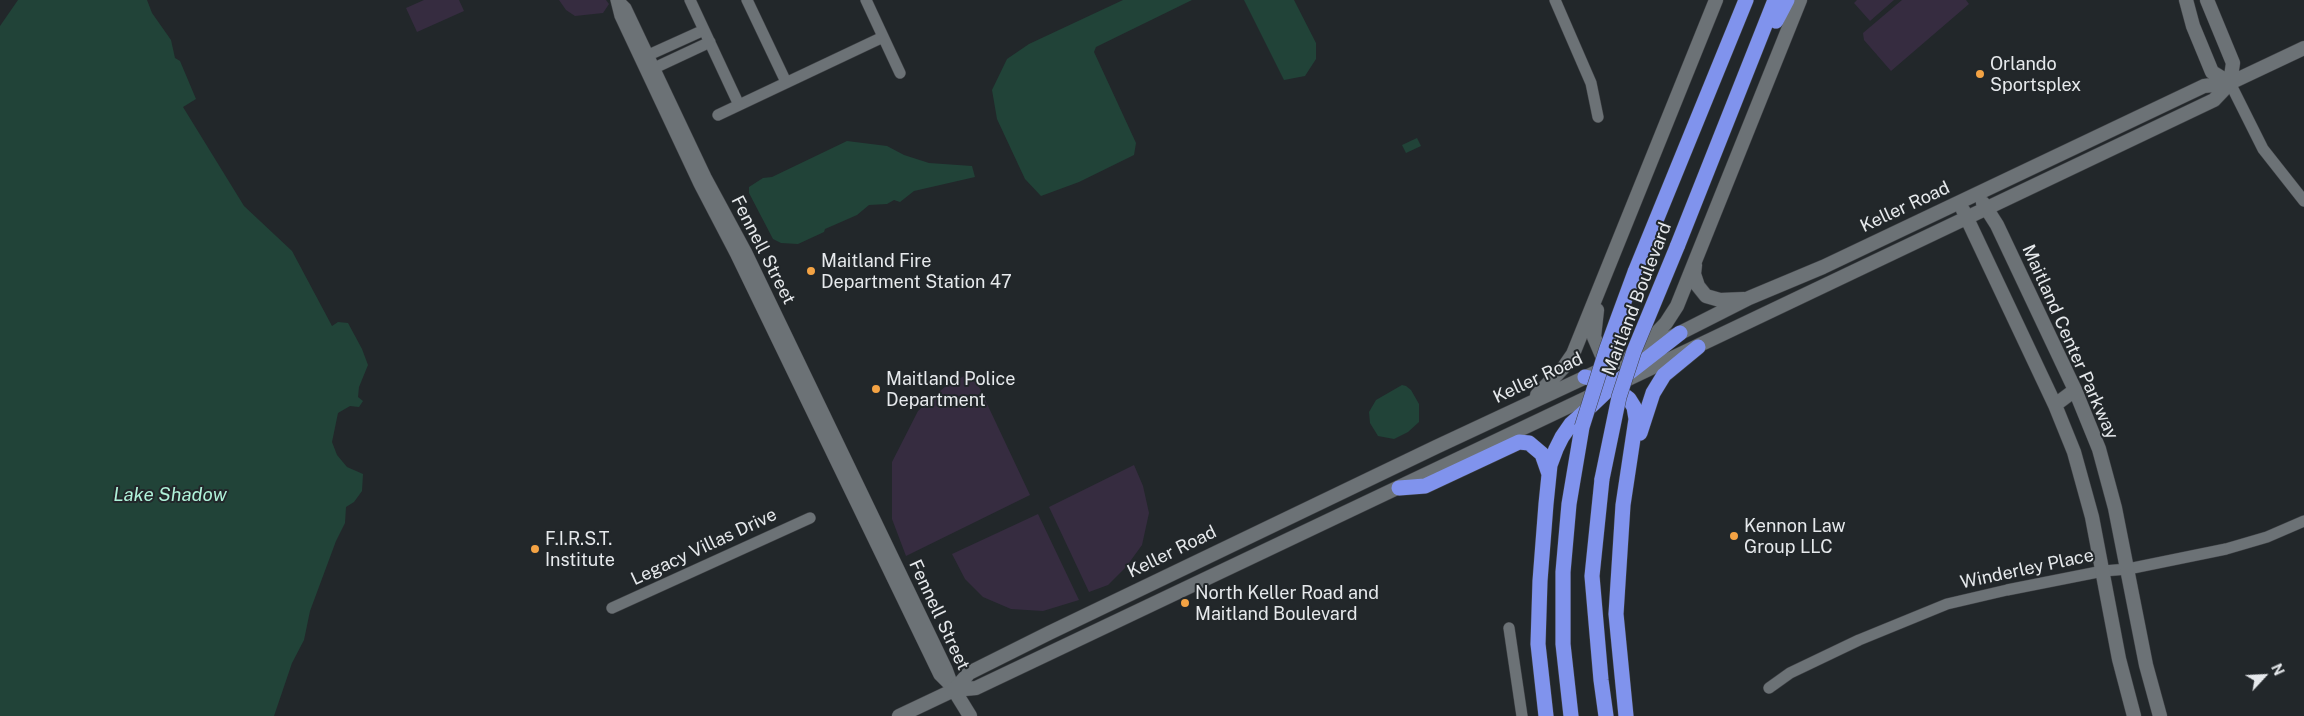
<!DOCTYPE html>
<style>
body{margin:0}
#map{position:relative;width:2304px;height:716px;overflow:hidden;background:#22272a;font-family:"Public Sans",sans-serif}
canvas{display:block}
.north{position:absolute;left:2239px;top:651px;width:50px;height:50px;-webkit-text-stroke:4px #22272a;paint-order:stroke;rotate:65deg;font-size:14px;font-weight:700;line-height:20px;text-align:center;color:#e6e9ec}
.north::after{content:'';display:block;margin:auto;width:18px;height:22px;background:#e6e9ec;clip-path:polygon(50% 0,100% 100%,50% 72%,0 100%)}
</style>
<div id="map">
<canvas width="2304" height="716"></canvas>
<div class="north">N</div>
</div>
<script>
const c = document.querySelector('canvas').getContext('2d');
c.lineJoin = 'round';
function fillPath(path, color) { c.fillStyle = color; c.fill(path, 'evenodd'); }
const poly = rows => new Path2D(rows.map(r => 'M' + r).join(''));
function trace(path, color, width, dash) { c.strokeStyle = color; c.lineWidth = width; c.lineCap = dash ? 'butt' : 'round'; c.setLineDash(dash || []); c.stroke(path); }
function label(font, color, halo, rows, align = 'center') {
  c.font = font + ' "Public Sans",sans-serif'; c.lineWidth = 4; c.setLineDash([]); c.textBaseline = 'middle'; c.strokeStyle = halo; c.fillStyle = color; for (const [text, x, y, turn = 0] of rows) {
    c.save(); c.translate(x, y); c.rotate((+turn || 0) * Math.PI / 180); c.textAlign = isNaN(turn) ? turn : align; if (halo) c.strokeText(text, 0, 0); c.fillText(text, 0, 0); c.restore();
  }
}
fillPath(poly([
 [424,0,459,0,464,11,417,32,406,8],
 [559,0,606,0,609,4,603,13,575,16,566,10],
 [1857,0,1894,0,1870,21,1854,3],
 [1902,0,1966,0,1969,4,1891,71,1864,40,1863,33],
 [972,372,1030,495,906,556,892,519,892,462,918,411,947,385],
 [1134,465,1143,486,1149,513,1142,545,1126,567,1108,585,1089,592,1049,507],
 [1038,514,1079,600,1043,611,1011,609,983,597,965,579,952,554]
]), '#362c40');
fillPath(poly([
 [18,0,147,0,152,13,171,40,175,58,180,61,196,99,183,107,244,206,292,251,332,326,338,322,348,323,362,349,368,365,359,387,358,397,363,401,359,407,350,406,338,413,332,442,337,455,347,467,363,474,362,491,354,502,346,507,345,523,336,541,310,611,304,640,292,663,274,716,0,716,0,26],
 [1123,0,1192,0,1096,47,1094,52,1136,143,1134,155,1079,182,1041,196,1025,179,997,119,992,90,1007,59,1029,44],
 [1244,0,1294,0,1316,43,1316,59,1305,76,1284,80],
 [1417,138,1421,146,1406,153,1402,145],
 [847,141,887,146,904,155,929,163,972,166,975,177,914,191,900,202,894,200,887,204,869,205,857,215,825,229,824,232,798,244,781,243,773,239,749,193,749,187,763,178,772,177],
 [1402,385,1406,386,1411,390,1419,404,1419,422,1408,432,1394,439,1378,436,1370,423,1369,412,1376,400]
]), '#214338');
const minor = poly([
 [616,0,620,16,699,184,736,255,939,675,954,690],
 [618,0,626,8,706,177,746,251,947,669,954,688],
 [690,0,739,105],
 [747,0,786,82],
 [866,0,900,73],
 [1555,0,1591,83,1598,117],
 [642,58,704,30],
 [648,71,710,42],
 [2230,83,2263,149,2304,201],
 [718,115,883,37],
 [612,608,810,518],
 [1509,628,1522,716],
 [1769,688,1790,673,1859,640,1947,604,2007,590,2103,571,2128,569,2226,549,2267,537,2304,521]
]);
const tertiary = poly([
 [2186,0,2193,26,2212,72,2230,83],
 [2207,0,2233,63,2230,83],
 [1983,203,1997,225,2075,390,2099,449,2115,508,2146,665,2160,716],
 [1963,210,2055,405,2074,452,2092,517,2119,659,2134,716],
 [1695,265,1694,274,1698,286,1706,296,1720,300,1744,299],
 [1597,310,1594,337,1606,365],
 [1644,346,1666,323,1677,306,1800,0],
 [1626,380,2214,100,2230,83],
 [1537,395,1564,367,1573,354,1716,0],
 [2055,405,2075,390],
 [954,690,976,688,1599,392],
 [954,690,970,716],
 [899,716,954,690,969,673,1049,633,1436,447,1680,333,1749,298,1823,267,2204,86,2230,83,2304,48]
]);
const motorway = poly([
 [1776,21,1787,0],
 [1677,247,1775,0],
 [1635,272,1746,0],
 [1585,377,1600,380,1612,386,1629,399,1634,407,1636,419,1623,505,1616,614,1626,716],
 [1640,433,1653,393,1664,375,1698,347],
 [1602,479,1592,576,1601,680,1606,716],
 [1399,488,1425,486,1519,442,1529,443,1542,454,1549,474],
 [1546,716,1538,644,1540,581,1546,504,1550,465,1556,449,1562,437,1571,424,1591,406,1612,386,1680,333],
 [1571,716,1563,644,1563,572,1569,504,1582,427]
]);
trace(minor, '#404347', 12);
trace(tertiary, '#404347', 15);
trace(motorway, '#404347', 16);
trace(minor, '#6c7276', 11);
trace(tertiary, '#6c7276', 14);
trace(motorway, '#8093ed', 15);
const motorwayBridge = poly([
 [1582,427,1607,348,1635,272],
 [1602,479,1619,397,1634,351,1677,247]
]);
trace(motorwayBridge, '#404347', 16, []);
trace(motorwayBridge, '#8093ed', 15);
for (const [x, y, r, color] of [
 [1980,74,5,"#f4a344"],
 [811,271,5,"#f4a344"],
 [876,389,5,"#f4a344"],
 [1734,536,5,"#f4a344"],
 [535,549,5,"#f4a344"],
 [1185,603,5,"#f4a344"]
]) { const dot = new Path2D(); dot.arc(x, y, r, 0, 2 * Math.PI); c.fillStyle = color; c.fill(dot); trace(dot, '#22272a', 2); }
label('18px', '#e6e9ec', '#22272a', [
 ["Orlando",1990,64],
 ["Sportsplex",1990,85],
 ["Maitland Fire",821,261],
 ["Department Station 47",821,282],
 ["Maitland Police",886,379],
 ["Department",886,400],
 ["Kennon Law",1744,526],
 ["Group LLC",1744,547],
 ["F.I.R.S.T.",545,539],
 ["Institute",545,560],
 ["North Keller Road and",1195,593],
 ["Maitland Boulevard",1195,614]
], 'left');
label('18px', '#e6e9ec', '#22272a', [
 ["Keller Road",1905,207,-25],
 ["Fennell Street",763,250,63],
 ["Maitland Boulevard",1637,299,-69],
 ["Maitland Center Parkway",2070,342,66],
 ["Keller Road",1538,378,-25],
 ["Legacy Villas Drive",704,547,-25],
 ["Keller Road",1172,552,-26],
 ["Winderley Place",2027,569,-12],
 ["Fennell Street",939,615,65]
]);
label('italic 19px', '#aff1d9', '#22272a', [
 ["Lake Shadow",170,495]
]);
</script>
